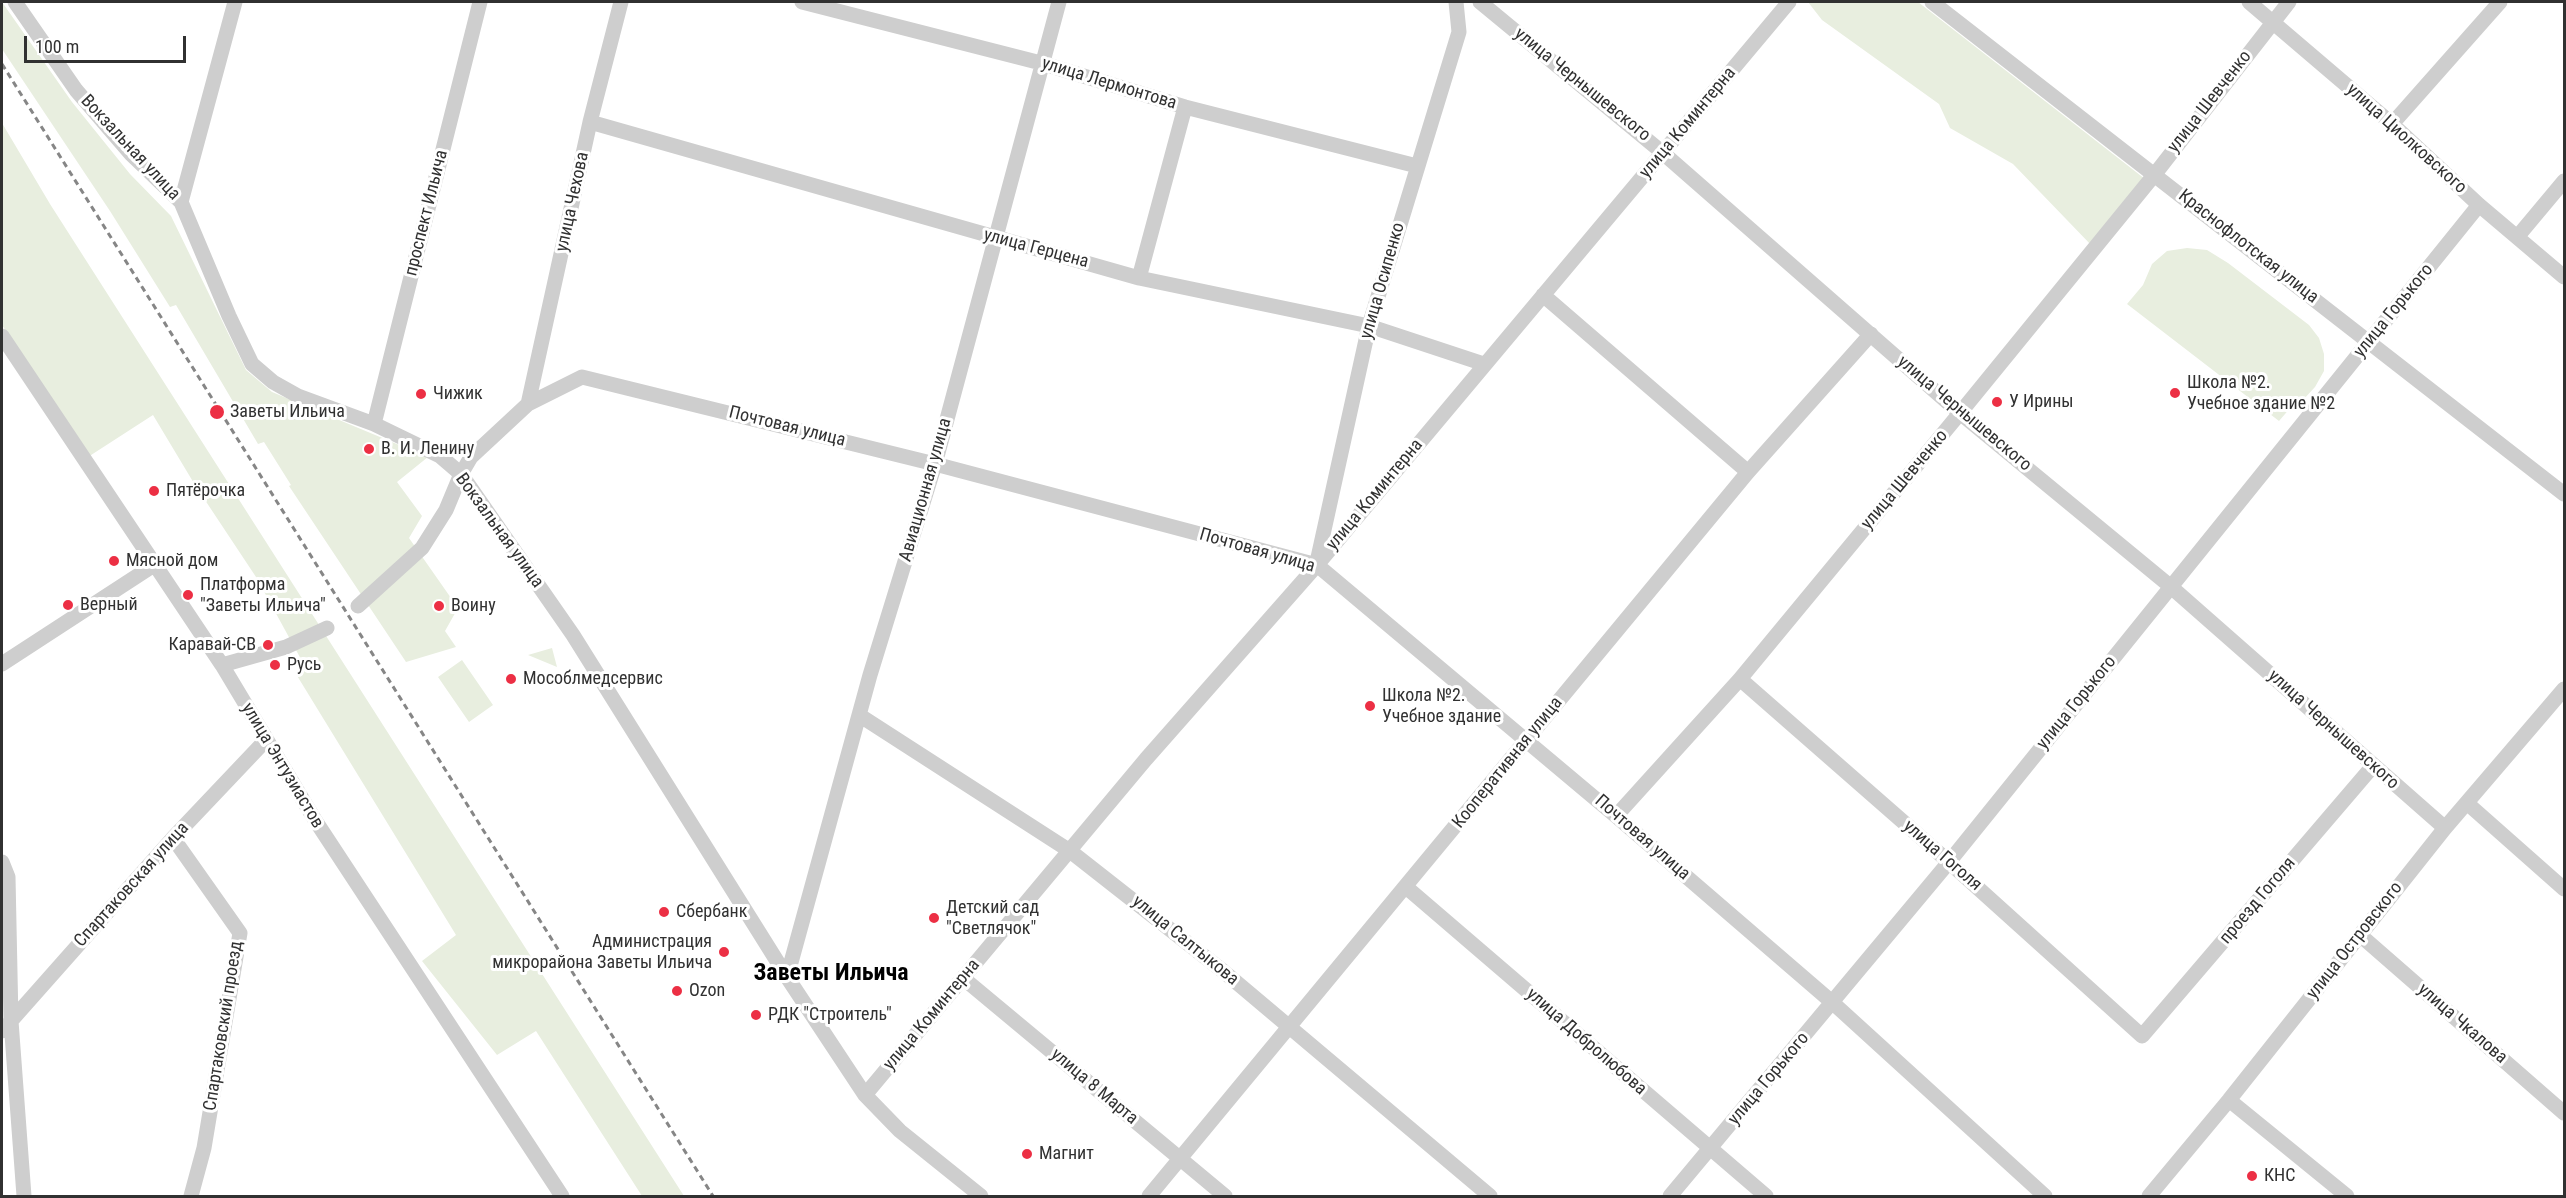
<!DOCTYPE html>
<meta charset="utf-8">
<style>
body{margin:0}
#map{position:relative;width:2566px;height:1198px;overflow:hidden;background:#fff;font-family:"Roboto Condensed",sans-serif}
canvas{display:block}
.frame{position:absolute;inset:0;border:3px solid #313131;pointer-events:none}
.scale{position:absolute;left:24px;top:36px;width:162px;height:27px;box-sizing:border-box;border:3px solid #313131;border-top:0;padding-left:8px;font-size:18px;line-height:21px;white-space:nowrap;color:#313131;-webkit-text-stroke:4px #fff;paint-order:stroke}
</style>
<div id="map">
<canvas width="2566" height="1198"></canvas>
<div class="frame"></div>
<div class="scale">100 m</div>
</div>
<script>
const c = document.querySelector('canvas').getContext('2d');
c.lineJoin = 'round';
function fillPath(path, color) { c.fillStyle = color; c.fill(path, 'evenodd'); }
const poly = rows => new Path2D(rows.map(r => 'M' + r).join(''));
function trace(path, color, width, dash) { c.strokeStyle = color; c.lineWidth = width; c.lineCap = dash ? 'butt' : 'round'; c.setLineDash(dash || []); c.stroke(path); }
function label(font, color, halo, rows, align = 'center') {
  c.font = font + ' "Roboto Condensed",sans-serif'; c.lineWidth = 6; c.setLineDash([]); c.textBaseline = 'middle'; c.strokeStyle = halo; c.fillStyle = color; for (const [text, x, y, turn = 0] of rows) {
    c.save(); c.translate(x, y); c.rotate((+turn || 0) * Math.PI / 180); c.textAlign = isNaN(turn) ? turn : align; if (halo) c.strokeText(text, 0, 0); c.fillText(text, 0, 0); c.restore();
  }
}
fillPath(poly([
 [2,2,72,102,130,174,171,216,246,370,272,392,428,457,397,482,422,516,409,538,458,608,445,631,456,647,406,662,289,486,291,485,264,442,258,444,176,305,170,307,110,211,2,49],
 [1808,2,1918,2,2145,179,2093,247,2013,164,1950,128,1939,104,1822,20],
 [2,123,50,204,684,1196,642,1196,536,1031,497,1055,422,961,456,935,296,674,302,661,256,577,195,485,153,415,88,457,2,325],
 [2187,248,2207,250,2228,263,2309,325,2319,338,2324,354,2324,371,2315,387,2303,400,2291,407,2279,421,2127,304,2143,285,2152,264,2167,251],
 [552,648,557,667,528,655],
 [462,660,493,705,469,722,438,677]
]), '#e8eedf');
trace(poly([
 [15,2,76,90,131,154,181,202,229,316,252,364,273,382,298,396,374,424,440,456,461,474,573,635,787,977,865,1095,900,1131,981,1196],
 [802,2,1041,63,1185,107,1417,166],
 [1480,2,1663,153,1960,413,2170,586,2445,828],
 [1932,2,2564,494],
 [2249,2,2392,124,2479,205,2564,277],
 [590,122,1139,278,1369,326,1484,364],
 [2392,124,2500,2],
 [181,202,235,2],
 [2518,236,2564,181],
 [1139,278,1185,107],
 [1543,295,1748,472],
 [2,336,222,665,315,820,562,1196],
 [528,404,590,122,621,2],
 [374,424,480,2],
 [1317,562,1369,326,1459,32,1456,2],
 [358,606,422,548,446,510,461,474,471,457,528,404,582,377,935,464,1317,565,1616,816,1833,1003,2045,1196],
 [2,664,154,565],
 [222,665,286,647,327,628],
 [1740,679,1949,862,2142,1036,2373,766],
 [859,715,1070,851,1223,971,1490,1196],
 [2468,804,2564,889],
 [1616,816,1740,679,1960,413,2155,174,2289,2],
 [173,838,240,933,204,1148,191,1196],
 [2,862,8,877,11,1021,24,1196],
 [1406,887,1766,1196],
 [2360,935,2564,1113],
 [787,977,870,675,935,464,1059,2],
 [963,978,1225,1196],
 [2,1031,173,838,265,741],
 [865,1095,1146,759,1317,565,1789,2],
 [2229,1100,2347,1196],
 [1149,1196,1748,472,1871,334],
 [1670,1196,1949,862,2479,205],
 [2149,1196,2229,1100,2445,828,2564,689]
]), '#cecece', 15);
trace(poly([
 [2,64,713,1196]
]), '#868686', 3, [6, 4.5]);
for (const [x, y, r, color] of [
 [2175,393,6,"#ec2f44"],
 [421,394,6,"#ec2f44"],
 [1997,402,6,"#ec2f44"],
 [217,412,8,"#ec2f44"],
 [369,449,6,"#ec2f44"],
 [154,491,6,"#ec2f44"],
 [114,561,6,"#ec2f44"],
 [188,595,6,"#ec2f44"],
 [68,605,6,"#ec2f44"],
 [439,606,6,"#ec2f44"],
 [268,645,6,"#ec2f44"],
 [275,665,6,"#ec2f44"],
 [511,679,6,"#ec2f44"],
 [1370,706,6,"#ec2f44"],
 [664,912,6,"#ec2f44"],
 [934,918,6,"#ec2f44"],
 [724,952,6,"#ec2f44"],
 [677,991,6,"#ec2f44"],
 [756,1015,6,"#ec2f44"],
 [1027,1154,6,"#ec2f44"],
 [2252,1176,6,"#ec2f44"]
]) { const dot = new Path2D(); dot.arc(x, y, r, 0, 2 * Math.PI); c.fillStyle = color; c.fill(dot); trace(dot, '#fff', 2); }
label('18px', '#313131', '#fff', [
 ["улица Лермонтова",1109,84,17],
 ["улица Чернышевского",1582,85,39],
 ["улица Шевченко",2210,102,-52],
 ["улица Коминтерна",1688,123,-50],
 ["улица Циолковского",2406,139,42],
 ["Вокзальная улица",130,148,47],
 ["улица Чехова",573,202,-78],
 ["проспект Ильича",427,213,-76],
 ["Краснофлотская улица",2248,247,38],
 ["улица Герцена",1036,249,15],
 ["улица Осипенко",1383,281,-74],
 ["улица Горького",2394,311,-51],
 ["улица Чернышевского",1964,414,40],
 ["Почтовая улица",787,427,14],
 ["улица Шевченко",1905,480,-50],
 ["Авиационная улица",926,490,-74],
 ["улица Коминтерна",1375,495,-50],
 ["Вокзальная улица",499,531,54],
 ["Почтовая улица",1257,551,16],
 ["улица Горького",2077,703,-51],
 ["улица Чернышевского",2333,730,42],
 ["Кооперативная улица",1508,763,-51],
 ["улица Энтузиастов",282,766,59],
 ["Почтовая улица",1642,838,41],
 ["улица Гоголя",1942,856,41],
 ["Спартаковская улица",132,885,-48],
 ["проезд Гоголя",2258,901,-50],
 ["улица Салтыкова",1185,941,39],
 ["улица Островского",2355,941,-52],
 ["улица Коминтерна",932,1015,-50],
 ["улица Чкалова",2462,1024,41],
 ["Спартаковский проезд",224,1026,-81],
 ["улица Добролюбова",1586,1042,41],
 ["улица Горького",1769,1079,-50],
 ["улица 8 Марта",1094,1087,40]
]);
label('18px', '#313131', '#fff', [
 ["Школа №2.",2187,383],
 ["Учебное здание №2",2187,404],
 ["Чижик",433,394],
 ["У Ирины",2009,402],
 ["Заветы Ильича",230,412],
 ["В. И. Ленину",381,449],
 ["Пятёрочка",166,491],
 ["Мясной дом",126,561],
 ["Платформа",200,585],
 ["\"Заветы Ильича\"",200,606],
 ["Верный",80,605],
 ["Воину",451,606],
 ["Каравай-СВ",256,645,"right"],
 ["Русь",287,665],
 ["Мособлмедсервис",523,679],
 ["Школа №2.",1382,696],
 ["Учебное здание",1382,717],
 ["Детский сад",946,908],
 ["\"Светлячок\"",946,929],
 ["Сбербанк",676,912],
 ["Администрация",712,942,"right"],
 ["микрорайона Заветы Ильича",712,963,"right"],
 ["Ozon",689,991],
 ["РДК \"Строитель\"",768,1015],
 ["Магнит",1039,1154],
 ["КНС",2264,1176]
], 'left');
label('bold 24px', '#000', '#fff', [
 ["Заветы Ильича",831,974]
]);
</script>
